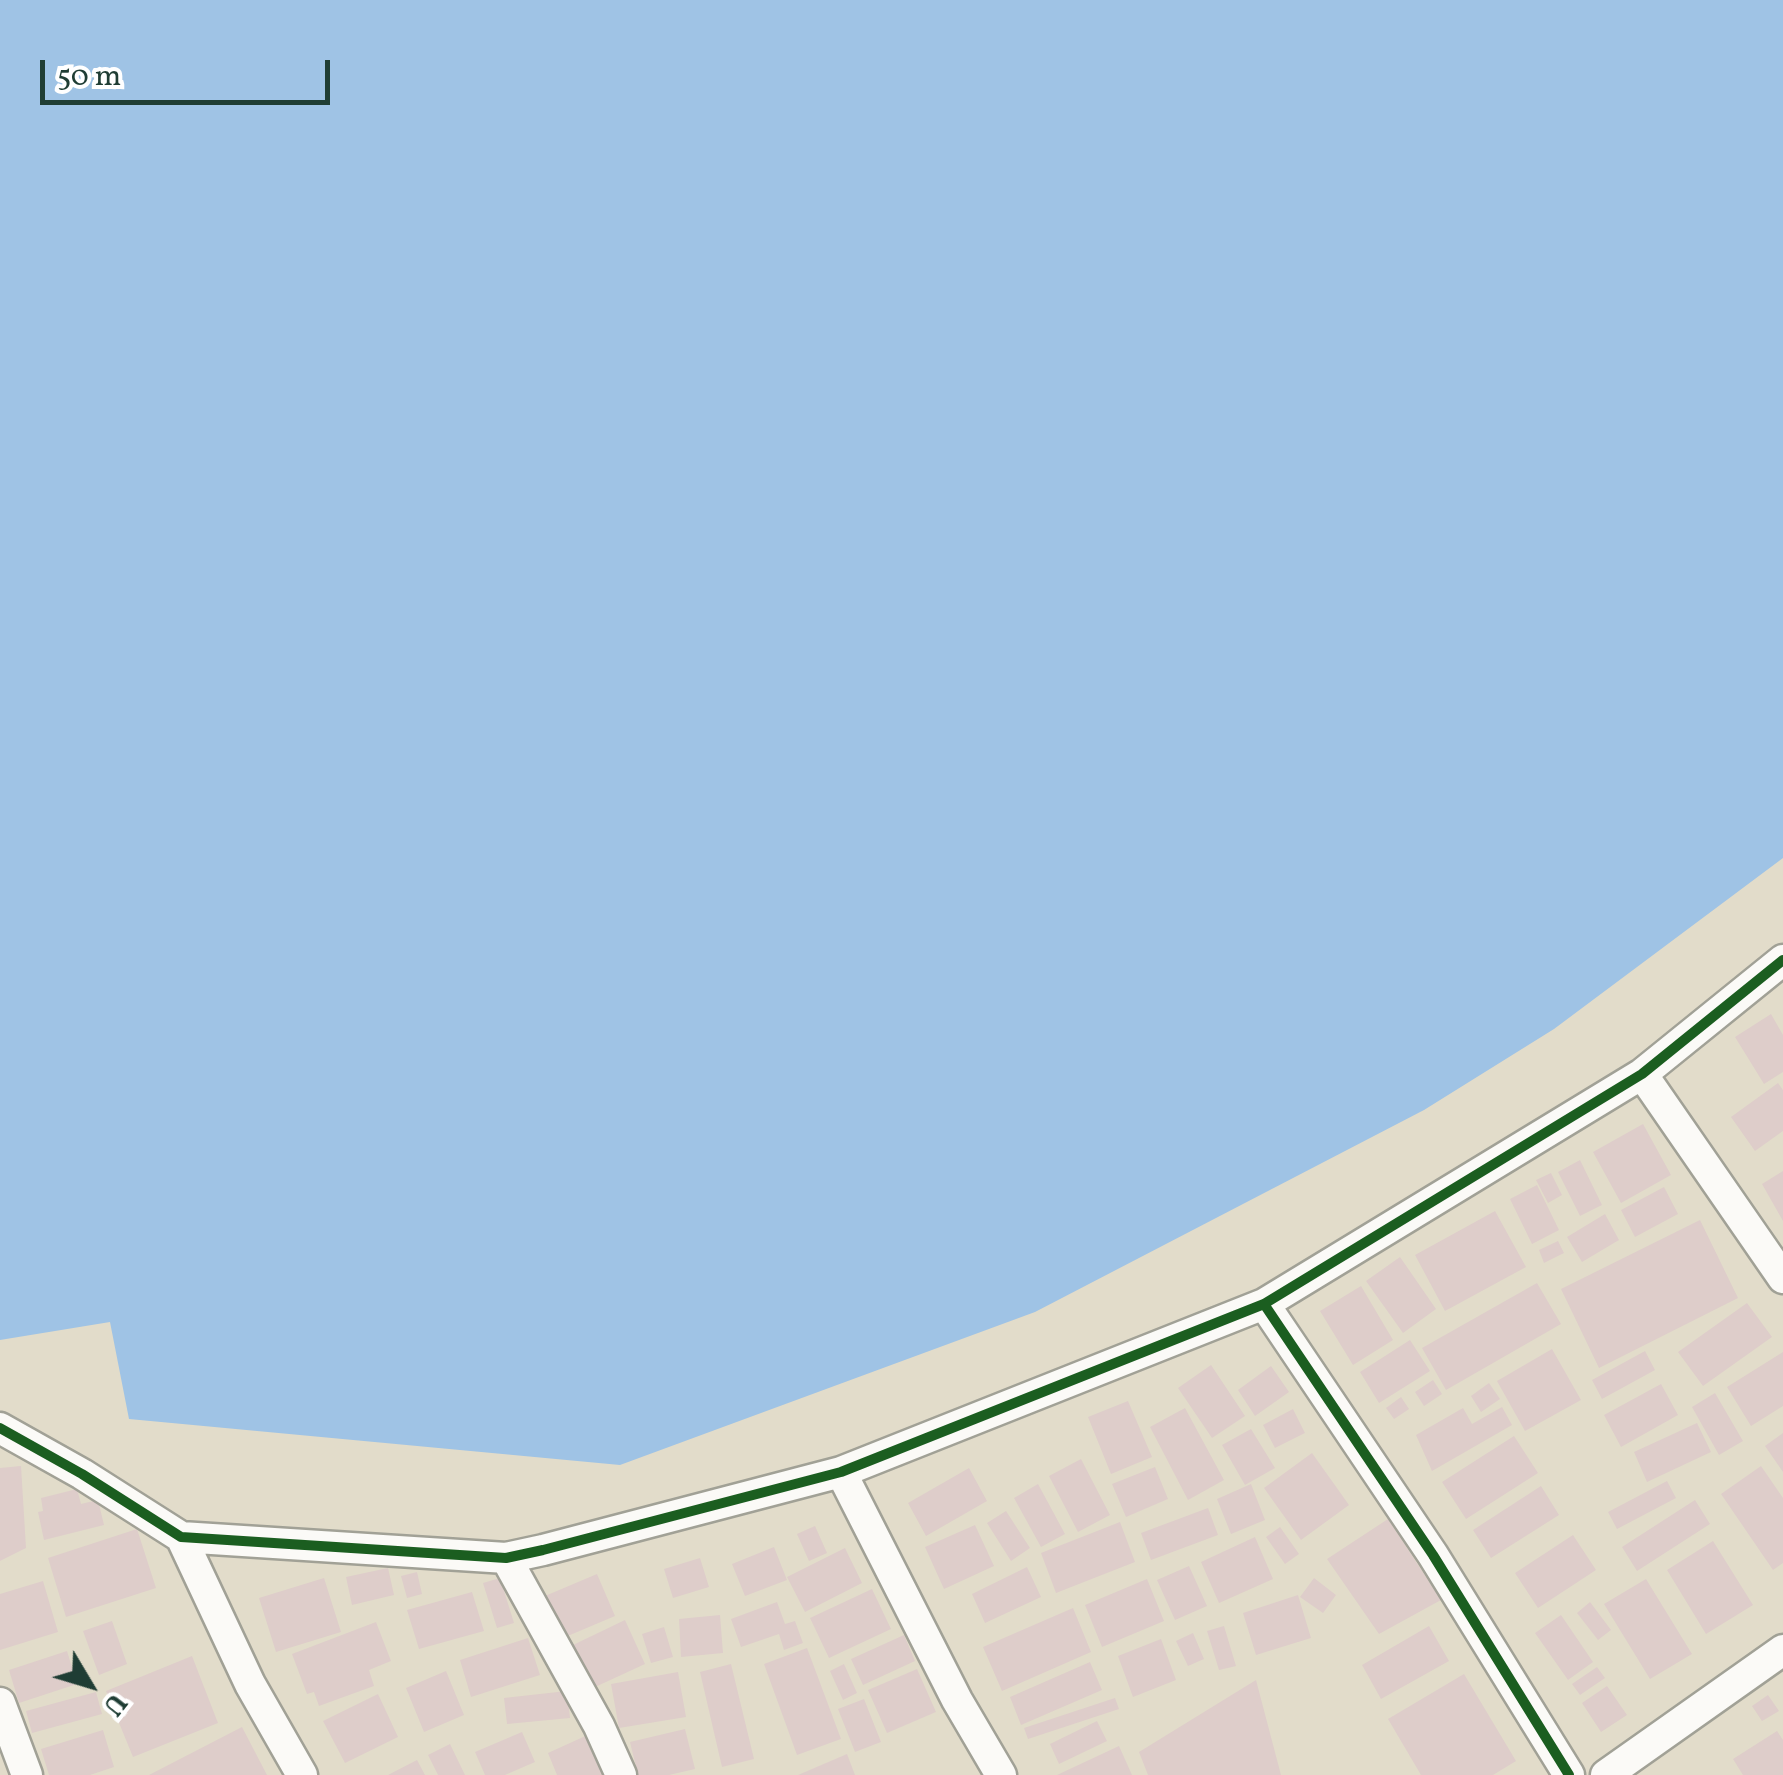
<!DOCTYPE html>
<style>
body{margin:0}
#map{position:relative;width:1783px;height:1775px;overflow:hidden;background:#e2dcca;font-family:Vollkorn,serif}
canvas{display:block}
.north{position:absolute;left:40px;top:1635px;width:100px;height:100px;-webkit-text-stroke:8px #fff;paint-order:stroke;rotate:128deg;font-size:28px;font-weight:700;line-height:40px;text-align:center;color:#1f3d34}
.north::after{content:'';display:block;margin:auto;width:35px;height:45px;background:#1f3d34;clip-path:polygon(50% 0,100% 100%,50% 72%,0 100%)}
.scale{position:absolute;left:40px;top:60px;width:290px;height:45px;box-sizing:border-box;border:5px solid #1f3d34;border-top:0;padding-left:12px;font-size:30px;line-height:35px;white-space:nowrap;color:#1f3d34;-webkit-text-stroke:8px #fff;paint-order:stroke}
</style>
<div id="map">
<canvas width="1783" height="1775"></canvas>
<div class="north">U</div>
<div class="scale">50 m</div>
</div>
<script>
const c = document.querySelector('canvas').getContext('2d');
c.lineJoin = 'round';
function fillPath(path, color) { c.fillStyle = color; c.fill(path, 'evenodd'); }
const poly = rows => new Path2D(rows.map(r => 'M' + r).join(''));
function trace(path, color, width, dash) { c.strokeStyle = color; c.lineWidth = width; c.lineCap = dash ? 'butt' : 'round'; c.setLineDash(dash || []); c.stroke(path); }
fillPath(poly([
 [0,0,1783,0,1783,858,1554,1029,1424,1110,1035,1312,620,1465,129,1419,110,1322,0,1340]
]), '#9fc3e5');
fillPath(poly([
 [1771,1014,1783,1035,1783,1072,1764,1084,1735,1037],
 [1778,1083,1783,1090,1783,1131,1755,1151,1731,1117],
 [1643,1124,1671,1175,1621,1203,1593,1152],
 [1580,1160,1602,1205,1580,1216,1558,1172],
 [1783,1171,1783,1221,1762,1184],
 [1551,1173,1562,1195,1548,1203,1536,1180],
 [1537,1185,1559,1230,1532,1244,1510,1199],
 [1664,1187,1678,1214,1635,1237,1621,1210],
 [1495,1211,1526,1267,1445,1311,1415,1255],
 [1605,1214,1619,1240,1582,1262,1567,1237],
 [1700,1220,1738,1298,1599,1368,1561,1289],
 [1558,1241,1564,1253,1544,1263,1539,1250],
 [1400,1257,1436,1309,1403,1333,1366,1281],
 [1537,1283,1561,1324,1446,1390,1422,1348],
 [1361,1286,1393,1340,1353,1365,1320,1311],
 [1747,1303,1772,1337,1703,1386,1678,1352],
 [1410,1340,1430,1371,1379,1403,1360,1372],
 [1552,1349,1581,1400,1525,1431,1497,1381],
 [1645,1351,1655,1370,1602,1399,1592,1380],
 [1783,1352,1783,1406,1751,1426,1727,1387],
 [1211,1365,1245,1416,1212,1438,1178,1388],
 [1271,1366,1289,1392,1255,1416,1238,1390],
 [1433,1380,1442,1394,1424,1406,1415,1392],
 [1489,1383,1500,1399,1481,1412,1471,1396],
 [1661,1384,1678,1415,1621,1447,1604,1415],
 [1715,1393,1743,1441,1719,1455,1692,1407],
 [1401,1397,1409,1409,1394,1419,1386,1408],
 [1128,1401,1152,1457,1111,1474,1088,1417],
 [1502,1407,1512,1425,1432,1471,1416,1435,1463,1408,1472,1424],
 [1185,1408,1224,1480,1188,1500,1150,1427],
 [1293,1409,1305,1433,1275,1448,1263,1425],
 [1697,1423,1711,1452,1647,1482,1634,1452],
 [1251,1429,1275,1468,1245,1485,1222,1445],
 [1783,1433,1783,1472,1765,1446],
 [1514,1436,1538,1473,1466,1519,1442,1482],
 [1312,1453,1349,1505,1301,1540,1264,1488],
 [1081,1459,1110,1515,1078,1532,1049,1476],
 [21,1466,26,1548,0,1561,0,1468],
 [1761,1466,1783,1498,1783,1563,1773,1570,1721,1494],
 [1155,1467,1168,1499,1126,1517,1112,1484],
 [969,1468,987,1501,926,1536,908,1503],
 [1667,1481,1676,1498,1617,1529,1608,1512],
 [1038,1484,1065,1534,1041,1547,1014,1498],
 [1251,1484,1265,1520,1231,1534,1217,1499],
 [1541,1486,1559,1515,1491,1558,1473,1530],
 [77,1489,81,1504,98,1500,104,1525,44,1540,38,1512,43,1511,41,1498],
 [1695,1500,1710,1524,1637,1571,1622,1547],
 [1208,1508,1218,1535,1151,1560,1141,1533],
 [1006,1511,1030,1548,1011,1561,987,1523],
 [1388,1519,1441,1600,1379,1634,1327,1559],
 [1120,1522,1135,1562,1056,1593,1041,1553],
 [975,1525,994,1566,944,1589,925,1547],
 [815,1526,827,1553,809,1561,797,1534],
 [1280,1527,1299,1554,1285,1564,1266,1537],
 [137,1529,156,1588,66,1617,48,1558],
 [1573,1535,1596,1570,1538,1608,1515,1573],
 [1255,1537,1273,1579,1219,1603,1201,1562],
 [1713,1541,1753,1605,1706,1634,1667,1570],
 [774,1547,787,1580,745,1596,732,1564],
 [845,1548,862,1583,805,1612,787,1577],
 [700,1558,709,1587,673,1598,664,1569],
 [1189,1566,1207,1606,1175,1620,1157,1580],
 [1027,1567,1041,1597,985,1623,972,1594],
 [388,1568,394,1595,352,1605,346,1577],
 [417,1572,422,1594,407,1598,401,1576],
 [597,1574,615,1616,563,1638,545,1596],
 [324,1578,341,1632,276,1652,259,1598],
 [500,1578,514,1623,497,1628,483,1583],
 [1314,1578,1336,1595,1323,1613,1300,1597],
 [1147,1579,1164,1621,1102,1647,1085,1605],
 [1646,1579,1692,1654,1650,1679,1604,1604],
 [43,1581,58,1632,0,1650,0,1594],
 [872,1589,891,1629,829,1658,810,1618],
 [472,1592,484,1631,419,1649,407,1610],
 [1298,1595,1311,1638,1256,1655,1243,1613],
 [777,1602,785,1624,795,1621,803,1643,784,1650,779,1634,741,1647,731,1619],
 [1590,1602,1611,1630,1598,1640,1577,1613],
 [1073,1608,1091,1652,1002,1691,983,1647],
 [720,1615,723,1653,681,1657,679,1619],
 [1561,1615,1593,1662,1568,1680,1535,1633],
 [625,1620,645,1664,593,1688,573,1645],
 [112,1621,127,1664,99,1675,83,1631],
 [376,1622,391,1661,369,1670,374,1686,319,1706,314,1692,307,1694,292,1654],
 [1224,1626,1236,1666,1219,1670,1207,1631],
 [1429,1626,1449,1661,1381,1699,1362,1665],
 [664,1627,673,1657,651,1663,642,1634],
 [1193,1633,1204,1659,1188,1666,1176,1641],
 [904,1635,915,1661,863,1685,851,1659],
 [528,1638,540,1675,471,1697,460,1660],
 [1161,1639,1176,1680,1133,1697,1118,1656],
 [807,1648,841,1739,797,1755,764,1664],
 [67,1651,77,1684,19,1703,9,1670],
 [192,1656,218,1723,133,1757,106,1691],
 [1090,1662,1102,1690,1021,1725,1010,1697],
 [731,1664,754,1759,722,1767,700,1672],
 [844,1664,857,1693,843,1700,830,1671],
 [1597,1667,1605,1678,1580,1695,1572,1684],
 [917,1669,936,1712,887,1733,868,1690],
 [446,1671,464,1715,424,1732,406,1688],
 [678,1672,686,1717,619,1728,611,1684],
 [1464,1674,1516,1761,1493,1775,1421,1775,1388,1719],
 [1256,1680,1281,1775,1148,1775,1139,1752],
 [1607,1686,1627,1715,1601,1732,1582,1703],
 [567,1691,570,1718,507,1724,504,1698],
 [96,1692,102,1714,32,1733,26,1711],
 [378,1694,398,1737,345,1763,323,1721],
 [1768,1695,1779,1711,1762,1721,1752,1706],
 [1115,1698,1119,1709,1028,1739,1024,1728],
 [864,1699,881,1742,855,1752,838,1709],
 [1097,1721,1107,1741,1059,1764,1050,1744],
 [242,1727,267,1775,149,1775],
 [685,1729,695,1769,669,1775,638,1775,630,1742],
 [103,1730,114,1767,90,1775,49,1775,41,1749],
 [1777,1731,1783,1740,1783,1775,1743,1775,1733,1759],
 [522,1732,535,1762,505,1775,485,1775,475,1752],
 [592,1733,610,1775,557,1775,548,1753],
 [450,1744,465,1775,438,1775,428,1755],
 [1119,1746,1132,1775,1057,1775],
 [847,1754,855,1775,798,1775],
 [417,1760,425,1775,388,1775]
]), '#decdca');
const street = poly([
 [1642,1074,1783,1278],
 [1264,1304,1433,1555,1569,1775],
 [0,1428,82,1474,181,1537,506,1558,543,1550,841,1472,1264,1304,1642,1074,1783,960],
 [841,1472,957,1700,1001,1775],
 [181,1537,250,1684,302,1775],
 [506,1558,599,1726,621,1775],
 [0,1703,27,1775],
 [1606,1775,1783,1650]
]);
trace(street, '#a1a196', 35);
trace(street, '#fbfaf7', 30);
trace(poly([
 [1264,1304,1433,1555,1569,1775],
 [0,1428,82,1474,181,1537,506,1558,543,1550,841,1472,1264,1304,1642,1074,1783,960]
]), '#1b5e20', 10);
</script>
